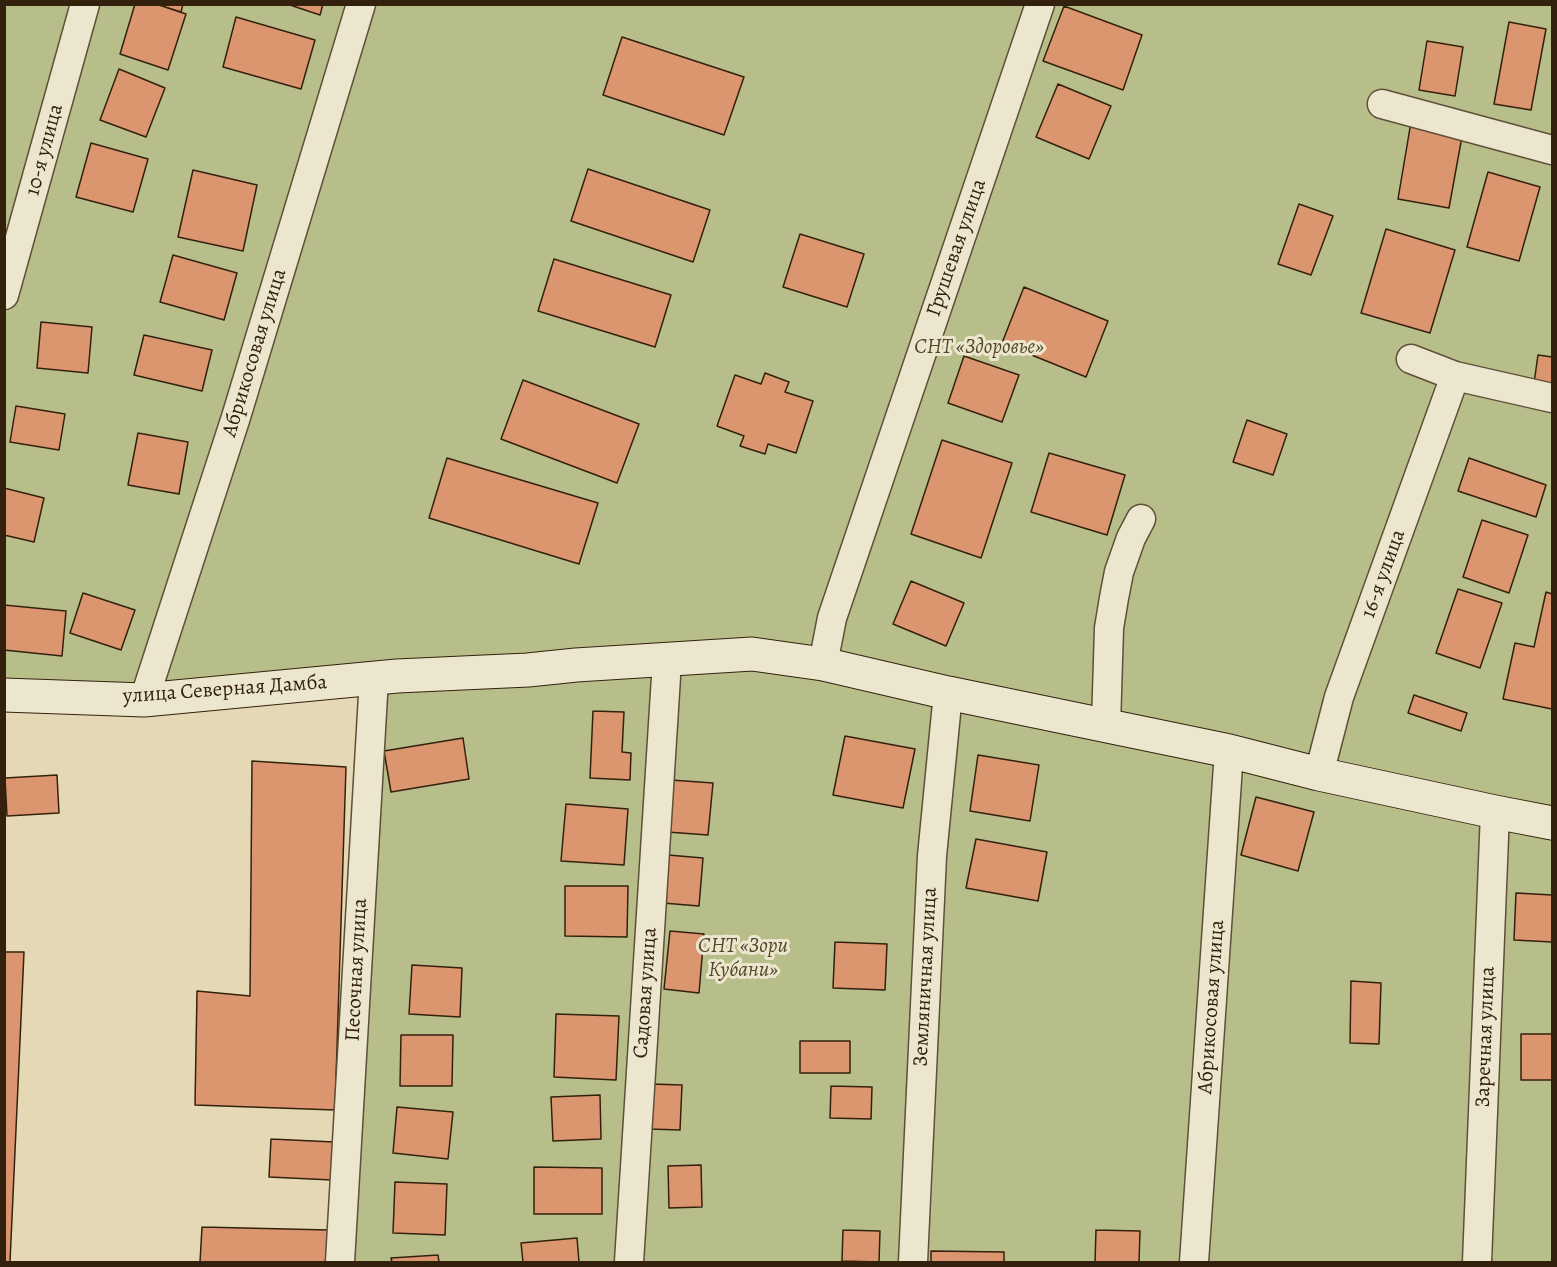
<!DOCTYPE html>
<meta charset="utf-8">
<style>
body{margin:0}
#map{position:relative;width:1557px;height:1267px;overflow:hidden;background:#e4d9b4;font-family:Alegreya,serif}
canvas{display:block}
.frame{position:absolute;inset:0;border:6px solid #33210d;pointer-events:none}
</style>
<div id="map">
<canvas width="1557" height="1267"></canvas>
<div class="frame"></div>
</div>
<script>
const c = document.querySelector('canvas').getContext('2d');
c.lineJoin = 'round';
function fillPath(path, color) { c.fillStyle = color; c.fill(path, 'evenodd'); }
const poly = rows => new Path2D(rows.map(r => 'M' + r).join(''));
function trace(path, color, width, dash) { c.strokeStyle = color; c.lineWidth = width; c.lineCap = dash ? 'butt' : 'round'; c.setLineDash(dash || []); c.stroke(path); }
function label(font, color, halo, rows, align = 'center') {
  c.font = font + ' Alegreya,serif'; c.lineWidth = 6; c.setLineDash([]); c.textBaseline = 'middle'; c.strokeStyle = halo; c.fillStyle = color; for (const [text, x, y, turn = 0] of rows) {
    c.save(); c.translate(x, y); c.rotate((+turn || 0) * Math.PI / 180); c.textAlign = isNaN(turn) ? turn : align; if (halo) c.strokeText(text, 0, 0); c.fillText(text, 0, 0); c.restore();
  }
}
fillPath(poly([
 [5,5,1552,5,1552,1262,344,1262,373,679,5,695]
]), '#b8be8a');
const building = poly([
 [135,4,156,4,186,14,168,70,120,54,135,4],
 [156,4,183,4,181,12,156,4],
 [287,4,323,4,320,15,287,4],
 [1064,6,1142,35,1123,90,1043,61,1064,6],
 [236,17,315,40,301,89,223,67,236,17],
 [1509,22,1546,29,1531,110,1494,104,1509,22],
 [622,37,744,77,724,135,603,95,622,37],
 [1427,41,1463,47,1455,96,1419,90,1427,41],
 [119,69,165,88,146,137,100,120,119,69],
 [1058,84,1111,106,1089,159,1036,137,1058,84],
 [1411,122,1463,131,1449,208,1398,199,1411,122],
 [91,143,148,159,133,212,76,197,91,143],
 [588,169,710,210,693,262,571,221,588,169],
 [193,170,257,185,243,251,178,237,193,170],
 [1488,172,1540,187,1519,261,1467,247,1488,172],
 [1299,204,1333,216,1311,275,1278,264,1299,204],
 [1386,229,1455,250,1430,333,1361,313,1386,229],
 [800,234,864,254,847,307,783,287,800,234],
 [173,255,237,273,224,320,160,302,173,255],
 [554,259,671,295,655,347,538,311,554,259],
 [1024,287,1108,321,1086,377,1002,343,1024,287],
 [41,322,92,327,88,373,37,368,41,322],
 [144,335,212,350,202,391,134,375,144,335],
 [1538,355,1552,357,1552,386,1534,383,1538,355],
 [964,356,1019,375,1002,422,948,403,964,356],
 [765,373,789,382,785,392,813,401,796,453,768,444,765,454,740,446,744,436,717,426,735,375,761,384,765,373],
 [523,380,639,424,617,483,501,439,523,380],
 [16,406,65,414,59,450,10,442,16,406],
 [1247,420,1287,434,1273,475,1233,462,1247,420],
 [138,433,188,442,179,494,128,485,138,433],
 [942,440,1012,463,981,558,911,534,942,440],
 [1049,453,1125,475,1107,535,1031,512,1049,453],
 [447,458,598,503,579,564,429,518,447,458],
 [1469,458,1546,485,1536,517,1458,491,1469,458],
 [4,488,44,498,34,542,4,535,4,488],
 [1482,520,1528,535,1509,593,1463,577,1482,520],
 [911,581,964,603,946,646,893,624,911,581],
 [1458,589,1502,603,1480,668,1436,653,1458,589],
 [1546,592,1552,594,1552,709,1503,699,1515,643,1534,647,1546,592],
 [83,593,135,610,121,650,70,633,83,593],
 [4,605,66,611,62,656,4,650,4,605],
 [1414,695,1467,713,1461,731,1408,713,1414,695],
 [593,711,624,712,622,752,631,753,630,780,590,778,593,711],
 [845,736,915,749,903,808,833,795,845,736],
 [463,738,469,779,391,792,384,751,463,738],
 [978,755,1039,765,1030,821,970,811,978,755],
 [252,761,346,767,335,1110,195,1105,197,991,250,996,252,761],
 [57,775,59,813,7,816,5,778,57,775],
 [671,780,713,783,708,835,667,832,671,780],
 [1256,797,1314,812,1298,871,1241,855,1256,797],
 [566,804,628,809,624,865,561,861,566,804],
 [976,839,1047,852,1038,901,966,888,976,839],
 [668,855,703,858,699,906,663,903,668,855],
 [565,886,628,886,627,937,565,936,565,886],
 [1516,893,1552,895,1552,942,1514,940,1516,893],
 [670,931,704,934,699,993,664,989,670,931],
 [835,942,887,944,885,990,833,988,835,942],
 [4,952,24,952,10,1262,4,1262,4,952],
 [412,965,462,968,460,1017,409,1014,412,965],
 [1351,981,1381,983,1379,1044,1350,1043,1351,981],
 [556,1014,619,1016,616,1080,554,1077,556,1014],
 [1521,1034,1552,1034,1552,1080,1521,1080,1521,1034],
 [401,1035,453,1035,452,1086,400,1086,401,1035],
 [800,1041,850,1041,850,1073,800,1073,800,1041],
 [651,1084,682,1085,680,1130,649,1129,651,1084],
 [831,1086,872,1087,871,1119,830,1118,831,1086],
 [600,1095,601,1139,553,1141,551,1097,600,1095],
 [397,1107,453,1112,448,1159,393,1153,397,1107],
 [271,1139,334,1142,332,1180,269,1177,271,1139],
 [701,1165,702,1207,669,1208,668,1166,701,1165],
 [534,1167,602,1168,602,1214,534,1214,534,1167],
 [395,1182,447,1184,445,1235,393,1233,395,1182],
 [202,1227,329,1230,327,1262,200,1262,202,1227],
 [843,1230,880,1231,879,1262,842,1261,843,1230],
 [1096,1230,1140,1231,1139,1262,1095,1262,1096,1230],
 [577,1238,579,1262,523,1262,521,1243,577,1238],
 [931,1251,1004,1252,1004,1262,931,1262,931,1251],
 [438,1255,439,1262,392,1262,391,1258,438,1255]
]);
fillPath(building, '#dc966f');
trace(building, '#33210d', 1.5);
const street = poly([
 [1382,104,1552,150],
 [4,295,85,4],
 [1411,359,1455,376,1552,398],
 [823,664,832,618,1040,4],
 [144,700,236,417,361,4],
 [1106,725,1109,628,1114,598,1119,572,1131,538,1141,519],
 [1319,774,1339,697,1455,376],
 [340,1262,374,678],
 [629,1262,667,661],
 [913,1262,932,856,948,693],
 [1194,1262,1229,751],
 [1477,1262,1495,812]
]);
const secondary = poly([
 [4,695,144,700,397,676,528,670,576,665,752,654,823,664,948,693,1229,751,1319,774,1495,812,1552,823]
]);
trace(street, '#5f4f37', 31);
trace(secondary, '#33210d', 35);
trace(street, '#ede6ce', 28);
trace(secondary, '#ede6ce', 33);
label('21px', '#33210d', '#ede6ce', [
 ["10-я улица",45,150,-75],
 ["Грушевая улица",957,248,-71],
 ["Абрикосовая улица",255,353,-73],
 ["16-я улица",1384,574,-70],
 ["улица Северная Дамба",225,690,-4],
 ["Песочная улица",357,970,-87],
 ["Земляничная улица",926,977,-87],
 ["Садовая улица",646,993,-86],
 ["Абрикосовая улица",1212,1007,-86],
 ["Заречная улица",1486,1037,-88]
]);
label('italic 21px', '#54482c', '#ede6ce', [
 ["СНТ «Здоровье»",979,348],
 ["СНТ «Зори",743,947],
 ["Кубани»",743,971]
]);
</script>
